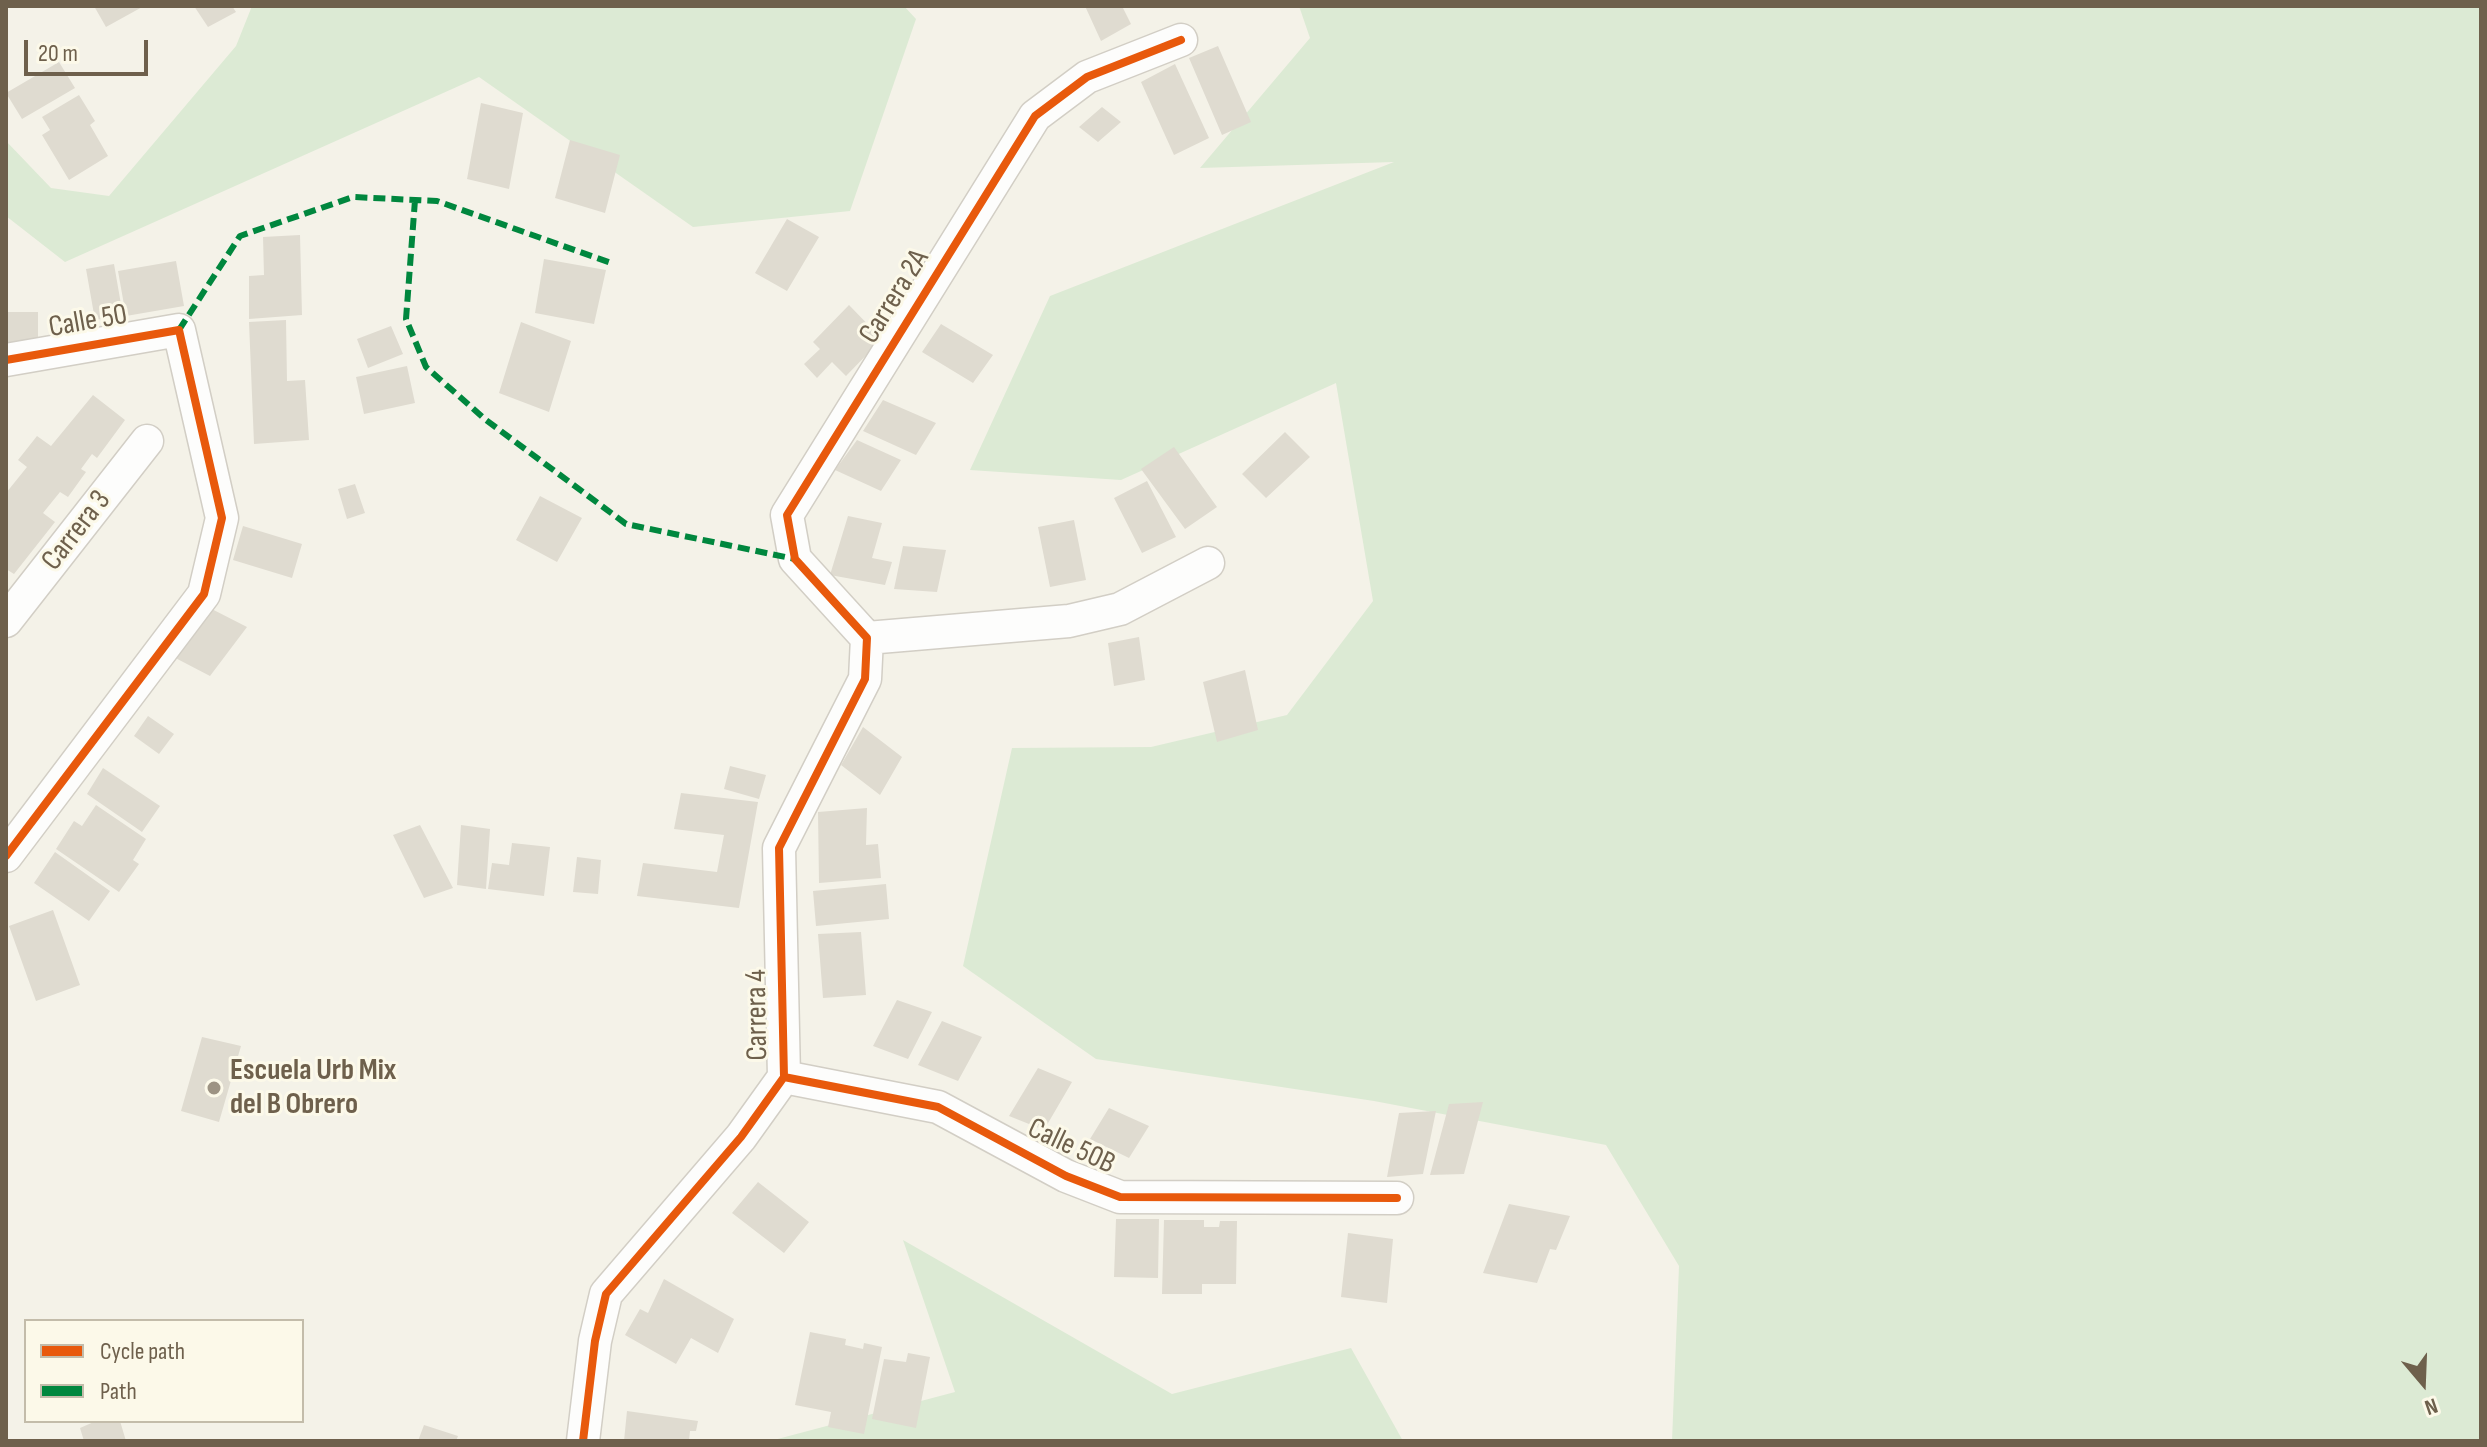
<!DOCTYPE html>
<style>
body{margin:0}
#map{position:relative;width:2487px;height:1447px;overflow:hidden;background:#f4f2e8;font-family:"Sofia Sans Condensed",sans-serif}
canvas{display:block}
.frame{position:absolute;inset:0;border:8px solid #6e604c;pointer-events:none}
.legend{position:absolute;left:24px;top:1319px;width:280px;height:104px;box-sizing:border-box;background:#fcf9e9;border:2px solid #c3bcaa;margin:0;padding:10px 14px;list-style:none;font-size:24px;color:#6e604c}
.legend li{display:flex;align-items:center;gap:16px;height:40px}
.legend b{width:40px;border:2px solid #c3bcaa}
.north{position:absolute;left:2383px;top:1343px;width:80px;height:80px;-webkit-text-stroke:6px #fcf9e9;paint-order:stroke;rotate:161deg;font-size:22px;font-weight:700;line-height:32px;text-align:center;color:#6e604c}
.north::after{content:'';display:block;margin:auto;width:28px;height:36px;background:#6e604c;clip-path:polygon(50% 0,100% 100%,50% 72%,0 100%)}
.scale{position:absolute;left:24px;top:40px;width:124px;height:36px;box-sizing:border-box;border:4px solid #6e604c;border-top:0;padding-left:10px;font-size:24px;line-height:28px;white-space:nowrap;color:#6e604c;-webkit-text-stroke:6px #fcf9e9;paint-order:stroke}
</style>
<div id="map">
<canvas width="2487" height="1447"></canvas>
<div class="frame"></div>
<ul class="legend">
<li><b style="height:10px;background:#e8590c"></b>Cycle path</li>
<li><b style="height:10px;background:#00873e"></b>Path</li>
</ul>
<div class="north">N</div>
<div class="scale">20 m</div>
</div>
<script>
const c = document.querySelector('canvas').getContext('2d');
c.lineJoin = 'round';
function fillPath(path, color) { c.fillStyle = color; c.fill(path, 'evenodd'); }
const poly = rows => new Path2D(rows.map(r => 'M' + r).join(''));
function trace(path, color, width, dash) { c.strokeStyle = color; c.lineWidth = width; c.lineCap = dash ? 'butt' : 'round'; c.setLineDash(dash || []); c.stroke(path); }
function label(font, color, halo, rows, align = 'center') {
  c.font = font + ' "Sofia Sans Condensed",sans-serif'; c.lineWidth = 6; c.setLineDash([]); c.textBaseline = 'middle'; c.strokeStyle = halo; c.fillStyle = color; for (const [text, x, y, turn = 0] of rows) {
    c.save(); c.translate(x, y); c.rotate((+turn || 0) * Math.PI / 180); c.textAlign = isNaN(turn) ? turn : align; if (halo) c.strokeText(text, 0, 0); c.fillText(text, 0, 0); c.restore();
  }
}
fillPath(poly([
 [252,6,904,6,916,19,850,211,693,227,479,77,65,262,6,216,6,141,51,188,109,196,236,46],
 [1299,6,2481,6,2481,1441,1672,1441,1679,1266,1606,1145,1374,1101,1096,1059,963,966,1012,748,1151,747,1287,715,1373,601,1336,383,1121,480,970,470,1050,296,1394,162,1200,168,1310,38],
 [903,1240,1172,1394,1351,1348,1403,1441,770,1441,955,1392]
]), '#dcead4');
fillPath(poly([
 [94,6,144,6,106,27],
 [194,6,232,6,236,12,208,27],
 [1085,6,1122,6,1131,24,1101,41],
 [1218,46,1251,122,1222,135,1189,58],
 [59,62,75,88,22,119,6,93],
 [1175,64,1209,138,1174,155,1141,82],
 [79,95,95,121,90,125,108,156,69,180,42,135,50,130,42,117],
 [481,103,523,113,509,189,467,179],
 [1102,107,1121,122,1098,142,1079,127],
 [570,140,620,155,605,213,555,198],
 [787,219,819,237,787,291,755,273],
 [300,235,302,315,249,319,249,276,264,275,263,237],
 [544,259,606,270,594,324,535,313],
 [176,261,184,306,126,316,118,271],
 [114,264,123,316,95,320,86,269],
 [849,305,882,339,846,376,832,362,817,378,804,364,820,349,813,342],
 [6,312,38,312,38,349,6,349],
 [286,320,287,381,305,380,309,440,254,444,249,322],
 [521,322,571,341,549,412,499,393],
 [941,324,993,355,973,383,922,352],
 [391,326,403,354,368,368,357,339],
 [407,366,415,403,364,414,356,377],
 [93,395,125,420,97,458,92,454,81,469,86,472,68,497,60,492,43,513,55,522,14,574,6,569,6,493,27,467,18,460,37,436,51,446],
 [883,400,936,423,916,455,863,431],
 [1285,432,1310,457,1266,498,1242,474],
 [857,440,901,460,881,491,835,470],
 [1174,447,1217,507,1185,529,1141,469],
 [1147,481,1176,537,1142,553,1114,498],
 [355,484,365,513,347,519,338,489],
 [540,496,582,518,557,562,516,540],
 [848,516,882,523,872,558,892,562,885,585,830,575],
 [1074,520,1086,580,1050,587,1038,527],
 [243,526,302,544,292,578,233,560],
 [903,546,946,550,937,592,894,589],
 [198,602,247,627,210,676,162,651],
 [1139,637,1145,680,1114,686,1108,643],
 [1245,670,1258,730,1217,742,1203,682],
 [148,716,174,734,159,754,134,736],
 [863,727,902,757,880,795,841,765],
 [730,766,766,775,759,799,724,789],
 [103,768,160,806,142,832,87,794],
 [681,793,758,802,739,908,637,896,643,863,717,872,724,835,674,829],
 [96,805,146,839,133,860,139,864,119,892,56,849,74,821,82,826],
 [867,808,866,845,878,844,881,878,819,883,818,812],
 [420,825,453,888,424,898,393,835],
 [461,825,490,829,486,889,457,885],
 [512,843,550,847,544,896,488,889,492,863,509,865],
 [55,852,110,891,89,921,34,883],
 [577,857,601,860,598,894,573,892],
 [886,884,889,919,816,926,813,891],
 [53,910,80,985,36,1001,9,926],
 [861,932,866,995,823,998,818,934],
 [897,1000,932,1012,908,1059,873,1046],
 [942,1021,982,1037,958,1081,918,1065],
 [202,1037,241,1046,219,1122,181,1111],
 [1038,1068,1072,1082,1044,1130,1009,1116],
 [1483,1102,1464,1174,1430,1175,1449,1104],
 [1109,1108,1149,1126,1129,1158,1090,1139],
 [1436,1111,1423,1174,1387,1177,1399,1113],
 [758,1182,809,1222,784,1253,732,1213],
 [1509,1204,1570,1216,1556,1250,1550,1249,1537,1283,1483,1273],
 [1116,1219,1159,1219,1158,1278,1114,1277],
 [1164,1220,1204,1220,1204,1227,1219,1227,1220,1221,1237,1221,1236,1284,1202,1284,1202,1294,1162,1294],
 [1348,1233,1393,1239,1387,1303,1341,1297],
 [664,1279,734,1319,718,1353,691,1338,676,1364,625,1335,640,1309,648,1313],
 [810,1332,846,1339,845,1345,863,1349,864,1343,882,1347,864,1434,828,1427,831,1412,795,1405],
 [908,1353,930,1357,916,1428,872,1419,884,1359,906,1362],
 [627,1411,698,1421,696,1431,690,1431,689,1441,624,1441],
 [96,1421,120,1421,126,1441,84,1441,80,1428],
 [424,1425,458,1436,456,1441,418,1441]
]), '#dfdbd0');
const street = poly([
 [6,360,179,330,222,518,204,594,6,856],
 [6,621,147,441],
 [867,638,795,559,787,515,1035,116,1087,77,1181,40],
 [867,638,1069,621,1120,609,1208,563],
 [784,1077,938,1107,1066,1176,1120,1197,1397,1198],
 [583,1441,595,1341,606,1294,741,1137,784,1077,779,848,865,679,867,638]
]);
trace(street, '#d2cec5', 35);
trace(street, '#fdfdfc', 32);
trace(poly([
 [415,200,406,319,426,367,486,420,626,524,795,559],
 [179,330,240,236,353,197,437,201,611,263]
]), '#00873e', 6, [12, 6]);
trace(poly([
 [6,360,179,330,222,518,204,594,6,856],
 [784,1077,938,1107,1066,1176,1120,1197,1397,1198],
 [583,1441,595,1341,606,1294,741,1137,784,1077,779,848,865,679,867,638,795,559,787,515,1035,116,1087,77,1181,40]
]), '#e8590c', 8);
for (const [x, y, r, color] of [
 [214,1088,8,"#9d9383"]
]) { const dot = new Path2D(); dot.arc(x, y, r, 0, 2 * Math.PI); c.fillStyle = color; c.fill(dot); trace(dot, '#fcf9e9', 3); }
label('30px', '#6e604c', '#fcf9e9', [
 ["Carrera 2A",895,297,-58],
 ["Calle 50",88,322,-10],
 ["Carrera 3",77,531,-52],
 ["Carrera 4",758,1015,-91],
 ["Calle 50B",1071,1147,25]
]);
label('bold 30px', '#6e604c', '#fcf9e9', [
 ["Escuela Urb Mix",230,1071],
 ["del B Obrero",230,1105]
], 'left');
</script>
